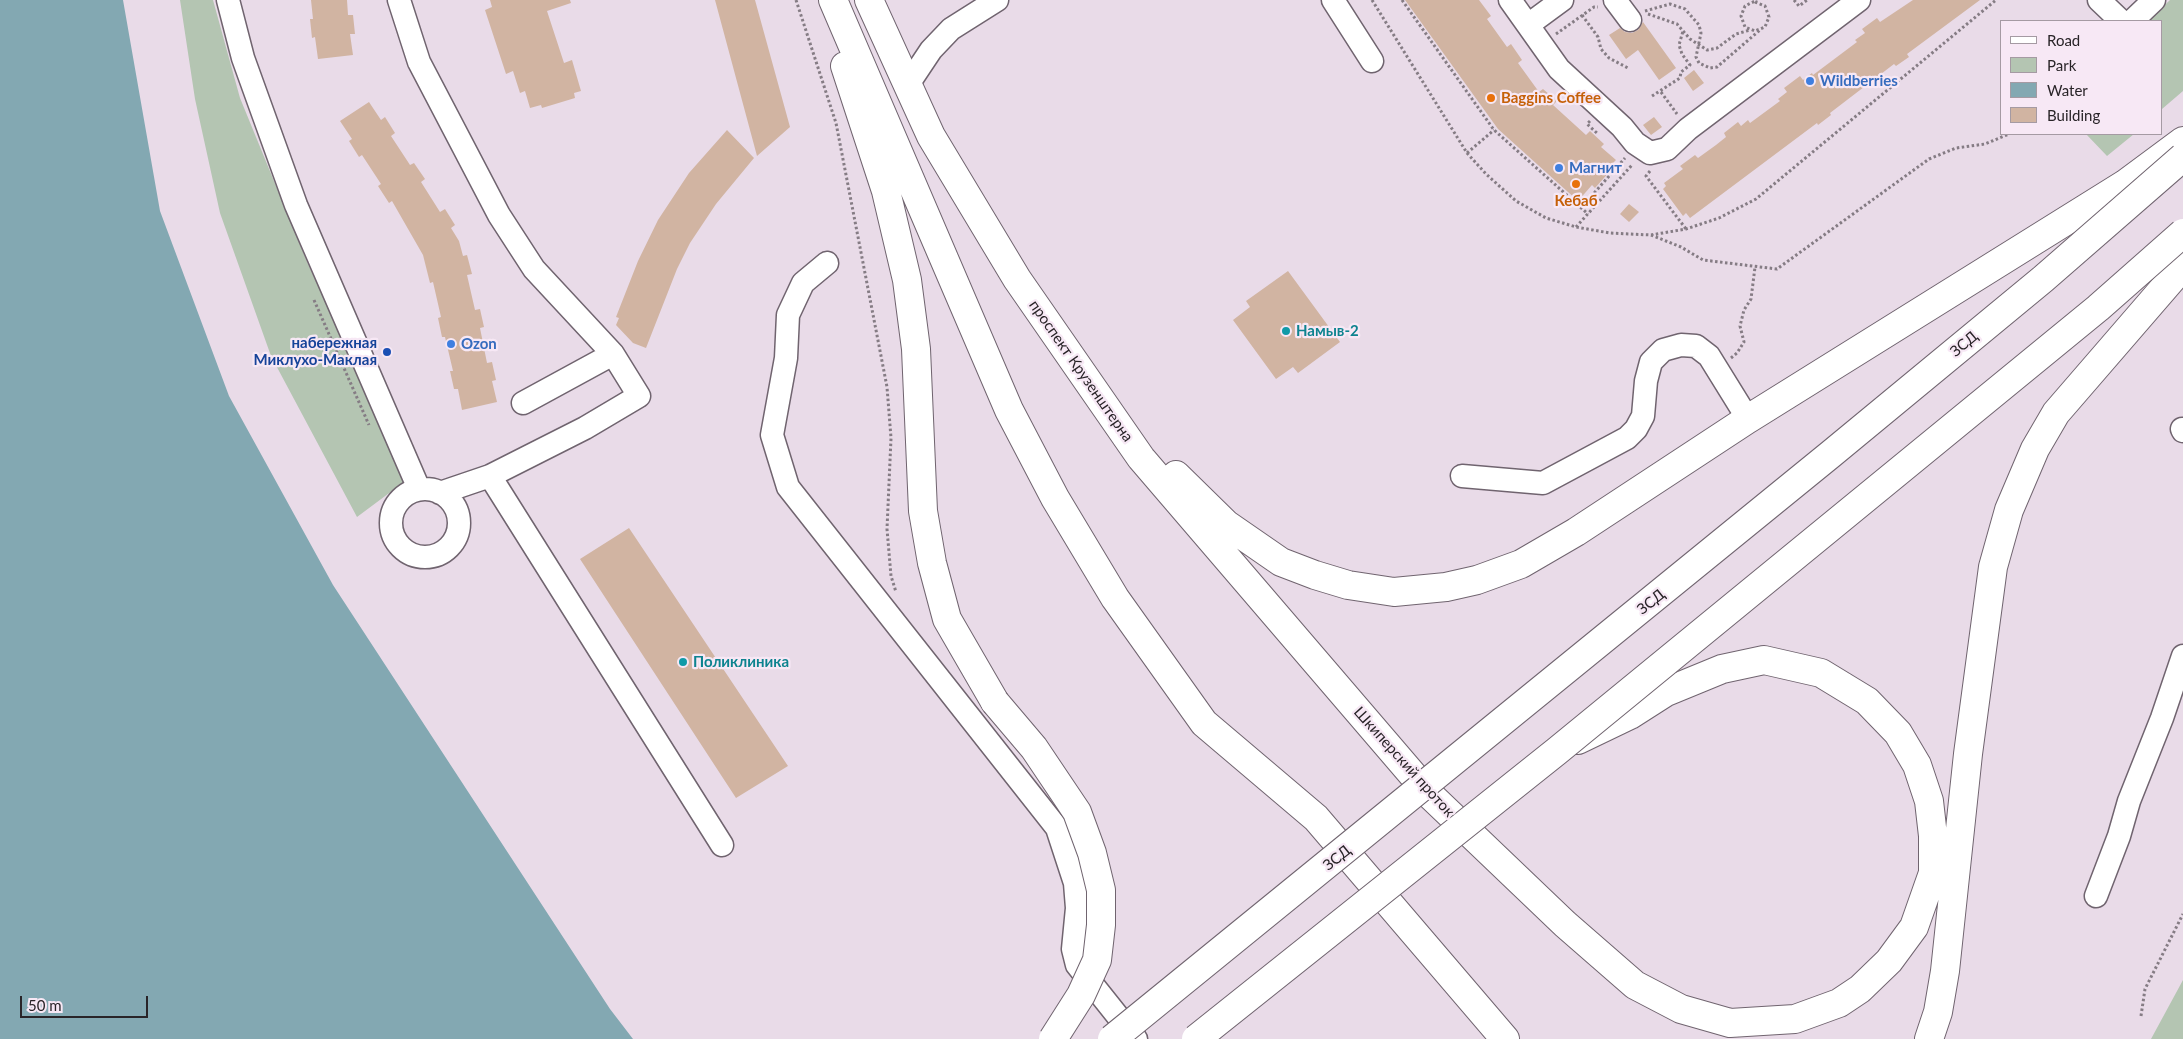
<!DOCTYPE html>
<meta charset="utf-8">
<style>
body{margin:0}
#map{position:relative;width:2183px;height:1039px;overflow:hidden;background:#e9dbe8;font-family:Lato,sans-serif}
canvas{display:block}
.legend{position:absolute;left:2000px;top:20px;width:162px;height:115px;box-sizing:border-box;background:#f7e8f5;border:1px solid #a59aa3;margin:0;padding:6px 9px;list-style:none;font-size:15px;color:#292428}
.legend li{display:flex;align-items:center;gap:10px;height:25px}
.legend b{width:25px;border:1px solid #a59aa3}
.scale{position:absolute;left:20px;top:996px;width:128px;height:22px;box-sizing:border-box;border:2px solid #292428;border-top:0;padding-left:6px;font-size:15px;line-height:18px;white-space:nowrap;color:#292428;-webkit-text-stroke:4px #f7e8f5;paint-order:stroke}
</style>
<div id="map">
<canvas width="2183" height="1039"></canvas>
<ul class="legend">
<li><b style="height:6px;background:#fff"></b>Road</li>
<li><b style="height:14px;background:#b4c5b2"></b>Park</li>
<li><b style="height:14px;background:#83a8b2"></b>Water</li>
<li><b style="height:14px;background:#d1b4a2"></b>Building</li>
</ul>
<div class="scale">50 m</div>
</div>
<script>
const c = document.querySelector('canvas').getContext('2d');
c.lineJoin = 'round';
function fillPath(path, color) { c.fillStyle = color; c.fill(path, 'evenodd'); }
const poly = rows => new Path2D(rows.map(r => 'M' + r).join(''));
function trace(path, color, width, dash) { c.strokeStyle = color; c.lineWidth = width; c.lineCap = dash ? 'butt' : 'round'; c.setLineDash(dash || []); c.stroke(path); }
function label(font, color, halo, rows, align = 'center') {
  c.font = font + ' Lato,sans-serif'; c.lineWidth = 4.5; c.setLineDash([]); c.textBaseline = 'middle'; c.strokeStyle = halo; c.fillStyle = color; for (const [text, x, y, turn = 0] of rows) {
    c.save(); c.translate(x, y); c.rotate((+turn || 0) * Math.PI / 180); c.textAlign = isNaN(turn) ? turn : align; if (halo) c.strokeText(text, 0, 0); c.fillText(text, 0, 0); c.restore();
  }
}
fillPath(poly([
 [180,0,213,0,240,98,308,264,408,479,357,517,271,356,220,213,195,99],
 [2170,0,2183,0,2183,91,2162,109,2162,21,2148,21],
 [2086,134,2134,134,2107,156],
 [2183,980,2183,1039,2151,1039]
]), '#b4c5b2');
fillPath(poly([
 [0,0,123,0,160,211,229,396,333,585,610,1009,633,1039,0,1039]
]), '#83a8b2');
fillPath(poly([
 [311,0,347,0,348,15,353,15,355,34,350,34,353,55,318,59,315,37,312,38,310,19,313,19],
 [490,0,570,0,571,3,547,11,564,63,572,60,581,91,574,93,575,98,542,108,541,105,530,108,525,91,520,93,513,71,506,74,485,10,492,7],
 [715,0,755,0,790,127,757,156],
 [1405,0,1479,0,1491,16,1487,19,1507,47,1511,44,1522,60,1518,63,1539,92,1543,89,1557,101,1553,105,1586,135,1590,131,1604,144,1601,147,1616,160,1609,167,1612,169,1595,188,1592,185,1578,201,1498,129],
 [1913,0,1980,0,1907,54,1909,57,1896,66,1894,64,1830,113,1831,115,1818,125,1817,123,1690,218,1686,213,1683,216,1663,189,1666,186,1664,183,1683,169,1680,166,1695,155,1698,158,1716,145,1726,137,1724,133,1738,122,1741,126,1748,120,1750,123,1780,101,1778,99,1787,92,1784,88,1800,76,1803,80,1812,73,1813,75,1857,42,1855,40,1865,33,1862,29,1877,18,1880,22],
 [1643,22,1676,68,1659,80,1638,50,1626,59,1609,35,1620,28,1625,32,1632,33,1638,30],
 [1694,70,1704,83,1693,91,1684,78],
 [369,102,381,120,385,117,395,133,391,136,410,165,414,163,425,179,421,182,440,212,445,209,455,225,451,228,459,241,463,256,467,255,472,274,467,275,475,310,480,309,484,327,480,328,487,363,492,362,496,380,492,381,497,402,462,410,458,389,454,389,450,371,453,371,445,337,442,337,438,318,441,317,433,282,430,283,423,255,392,201,389,203,378,186,381,184,362,155,359,157,349,141,352,139,340,121],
 [1654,117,1662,127,1651,135,1643,125],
 [727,130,754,158,716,204,690,243,677,269,646,348,633,343,616,325,619,318,616,317,638,261,658,220,689,173],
 [1629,204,1639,212,1629,222,1620,214],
 [1288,271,1340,342,1298,373,1293,367,1276,379,1233,320,1250,307,1246,301],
 [629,528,788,766,736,798,580,559]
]), '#d1b4a2');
const minor = poly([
 [228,0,243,58,296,205,419,489],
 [399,0,419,62,499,215,534,269,613,354,639,396,585,428,490,476,440,493],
 [1333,0,1372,61],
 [1510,0,1559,69,1622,127,1635,143,1650,153,1667,149,1688,129,1859,0],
 [1615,0,1630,20],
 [2099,0,2121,21],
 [2132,21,2154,0],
 [1528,25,1562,0],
 [907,86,931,50,951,29,997,0],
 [827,263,803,283,788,315,786,358,772,435,788,487,1057,828,1075,883,1077,908,1073,949,1077,965,1136,1039],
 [523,403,613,354],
 [2182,429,2183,431],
 [490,476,722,845],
 [1462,476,1543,483,1627,438,1636,429,1643,416,1646,381,1651,362,1663,350,1681,345,1696,346,1709,356,1748,419],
 '391 523a34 34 0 1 1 68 0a34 34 0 1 1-68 0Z',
 [2096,896,2119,836,2129,801,2162,718,2183,656]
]);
const major = poly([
 [833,0,1009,410,1055,498,1115,598,1204,723,1316,818,1505,1039],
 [869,0,931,136,1017,279,1141,458,1430,795,1565,924,1635,985,1681,1009,1730,1023,1795,1019,1839,1003,1860,989,1889,961,1914,927,1933,873,1933,836,1929,801,1917,765,1898,733,1867,701,1821,673,1764,660,1722,669,1666,692,1630,715,1578,740],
 [845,66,886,191,907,280,916,349,923,511,932,563,947,619,995,702],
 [1176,475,1226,524,1281,562,1315,575,1348,585,1394,592,1446,587,1477,580,1521,564,1576,532,1748,419,2125,184,2183,141],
 [1929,1039,1938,1012,1945,971,1968,754,1993,567,2009,510,2035,449,2056,413,2183,266]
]);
trace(minor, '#70646f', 25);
trace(major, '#70646f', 30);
trace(poly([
 [796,0,836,123,887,387,891,438,887,529,891,576,896,592],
 [1372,0,1467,153,1486,174,1516,201,1546,218,1576,227,1610,233,1651,235,1686,229,1719,218,1756,199,1996,0],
 [1402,0,1494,130,1588,214],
 [1794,0,1799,6,1807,0],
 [1755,2,1765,6,1769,17,1765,27,1755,31,1745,27,1741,16,1745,6,1757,0],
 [1645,11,1670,4,1685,9,1699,25,1701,33,1696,57,1699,63,1710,68,1717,67,1760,30],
 [1648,14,1677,24,1690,39,1707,50,1717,48,1736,34,1750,30],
 [1582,15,1598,37,1601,49,1609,58,1628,68],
 [1556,34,1594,7,1598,7],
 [1661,92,1677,114],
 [1652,96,1680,78,1681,72,1690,65,1682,54,1679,45,1683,31],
 [1590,121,1587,124,1598,134],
 [1467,153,1494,130],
 [1650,171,1646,176,1686,229],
 [1581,208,1625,158],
 [1576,227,1632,165],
 [1651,235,1681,247,1703,260,1777,269,1929,159,1956,148,1985,144,2009,134],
 [314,300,369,425],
 [1731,358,1737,353,1744,342,1740,326,1744,310,1751,299,1755,267],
 [2141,1016,2145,989,2183,914]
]), '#857c84', 3, [2.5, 2.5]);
trace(minor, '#fff', 22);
trace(major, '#fff', 28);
const majorBridge = poly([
 [995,702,1034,748,1077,812,1092,853,1101,890,1101,925,1097,960,1081,995,1053,1039]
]);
const highwayBridge = poly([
 [1112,1039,1831,454,2043,279,2183,157],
 [1196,1039,1557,751,2098,308,2183,233]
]);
trace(majorBridge, '#70646f', 30, []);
trace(highwayBridge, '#70646f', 30, []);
trace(majorBridge, '#fff', 28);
trace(highwayBridge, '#fff', 28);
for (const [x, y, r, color] of [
 [1810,81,5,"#3f7fe0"],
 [1491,98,5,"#e8710a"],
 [1559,168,5,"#3f7fe0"],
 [1576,184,5,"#e8710a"],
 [1286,331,5,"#0f9aa8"],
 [451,344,5,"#3f7fe0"],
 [387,352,5,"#1a4fb4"],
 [683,662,5,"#0f9aa8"]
]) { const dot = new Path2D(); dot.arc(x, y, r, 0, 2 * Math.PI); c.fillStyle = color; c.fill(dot); trace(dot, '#f7e8f5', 2); }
label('bold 15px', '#366cbe', '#f7e8f5', [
 ["Wildberries",1820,81],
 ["Магнит",1569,168],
 ["Ozon",461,344]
], 'left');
label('bold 15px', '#c56008', '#f7e8f5', [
 ["Baggins Coffee",1501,98],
 ["Кебаб",1576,201,"center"]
], 'left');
label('bold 15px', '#0d838f', '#f7e8f5', [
 ["Намыв-2",1296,331],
 ["Поликлиника",693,662]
], 'left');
label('bold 15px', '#164399', '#f7e8f5', [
 ["набережная",377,343],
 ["Миклухо-Маклая",377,360]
], 'right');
label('15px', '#292428', '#f7e8f5', [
 ["ЗСД",1964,344,-40],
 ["проспект Крузенштерна",1081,371,55],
 ["ЗСД",1651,602,-39],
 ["Шкиперский проток",1404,762,48],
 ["ЗСД",1337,858,-39]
]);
</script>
